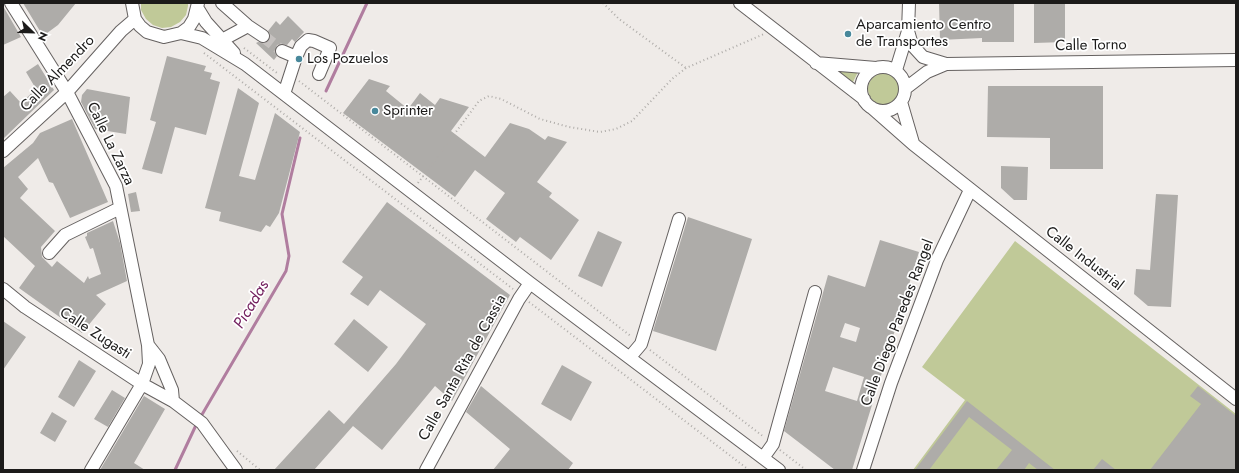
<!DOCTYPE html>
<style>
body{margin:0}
#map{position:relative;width:1239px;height:473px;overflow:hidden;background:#efebe8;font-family:Jost,sans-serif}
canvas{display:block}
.frame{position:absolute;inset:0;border:4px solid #1c1b1a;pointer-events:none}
.north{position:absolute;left:12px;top:12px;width:40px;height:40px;-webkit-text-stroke:3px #fff;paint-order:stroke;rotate:113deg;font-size:11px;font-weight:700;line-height:16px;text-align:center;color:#1c1b1a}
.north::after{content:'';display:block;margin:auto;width:14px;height:18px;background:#1c1b1a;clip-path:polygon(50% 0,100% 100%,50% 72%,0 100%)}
</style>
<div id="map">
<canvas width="1239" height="473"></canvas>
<div class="frame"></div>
<div class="north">N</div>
</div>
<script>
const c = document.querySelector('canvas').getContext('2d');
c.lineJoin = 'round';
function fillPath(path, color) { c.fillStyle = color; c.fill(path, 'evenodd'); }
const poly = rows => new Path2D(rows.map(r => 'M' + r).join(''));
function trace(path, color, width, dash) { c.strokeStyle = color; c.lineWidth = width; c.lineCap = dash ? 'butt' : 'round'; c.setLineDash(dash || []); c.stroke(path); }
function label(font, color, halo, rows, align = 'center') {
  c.font = font + ' Jost,sans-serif'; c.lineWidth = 3.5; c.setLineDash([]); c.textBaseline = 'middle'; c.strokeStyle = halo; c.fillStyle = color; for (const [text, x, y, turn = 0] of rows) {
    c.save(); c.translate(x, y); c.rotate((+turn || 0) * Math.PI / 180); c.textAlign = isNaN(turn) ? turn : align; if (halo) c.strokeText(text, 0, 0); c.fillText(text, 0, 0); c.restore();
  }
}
fillPath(poly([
 [141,3,188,3,188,6,186,15,180,22,171,27,162,28,153,25,146,19,141,10],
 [836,67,858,72,852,84,835,71],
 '868 89a16 16 0 1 1 32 0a16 16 0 1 1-32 0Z',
 [1015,241,1236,414,1236,470,913,470,965,400,922,367]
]), '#c0c998');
trace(poly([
 [326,91,367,3],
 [200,418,286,271,289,256,282,214,300,138],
 [175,470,197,423]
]), '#b07d9f', 3);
fillPath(poly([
 [23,3,76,3,58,25,43,36],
 [939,3,1014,3,1014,42,982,42,982,38,940,40],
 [1034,3,1065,3,1065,42,1034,43],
 [3,6,21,37,3,45],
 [288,16,304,32,295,42,292,39,287,45,282,44,277,45,275,52,277,56,274,60,256,43,258,42,267,43,270,37,268,31,276,21,280,25],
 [167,56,206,66,204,71,212,73,210,79,220,82,206,135,175,127,162,174,142,169,156,122,150,120],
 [38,64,54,90,3,139,3,97,10,91,21,103,36,89,26,72],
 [369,79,390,86,386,91,408,109,420,93,435,105,440,98,469,107,451,131,485,157,510,123,529,129,545,140,548,136,567,142,537,182,552,193,549,197,579,220,551,260,520,237,516,242,486,219,505,193,475,170,455,197,343,113],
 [988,86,1103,86,1103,169,1050,169,1050,138,987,137],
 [238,88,259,103,239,176,255,180,275,113,300,132,279,213,270,227,266,225,261,232,219,221,221,212,205,208],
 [87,89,130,97,126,134,95,129,81,102,82,95],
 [72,119,108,202,70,218,53,183,49,182,38,158,18,177,28,189,20,198,55,231,41,247,42,257,52,267,57,261,84,283,88,276,89,279,101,274,93,248,90,249,85,237,87,236,87,233,113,221,120,243,127,281,96,295,106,304,82,333,19,288,35,266,3,236,3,168,33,143,40,133],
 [1001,166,1028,167,1027,200,1014,200,1001,188],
 [136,192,140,211,131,212,128,194],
 [1156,194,1178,195,1171,307,1148,306,1134,294,1136,269,1150,270],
 [387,202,510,295,452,401,435,386,382,450,353,426,314,470,274,470,329,410,344,424,396,364,426,324,380,290,368,306,350,294,363,277,342,262],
 [688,217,752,239,716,351,653,331],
 [598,231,622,242,602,287,578,276],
 [880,240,919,252,852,470,835,470,784,431,828,275,865,287],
 [845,323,860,328,856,342,840,337],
 [833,367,864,377,857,401,825,391],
 [354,319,388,347,368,372,334,344],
 [3,321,26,337,3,370],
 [79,360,96,371,74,407,58,397],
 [562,365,592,382,571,421,541,404],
 [481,386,573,463,568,470,493,470,510,449,466,412],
 [1198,386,1236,416,1236,470,1150,470,1201,404,1190,396],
 [112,390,125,398,108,427,94,419],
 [144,396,165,409,134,463,145,470,100,470],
 [967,401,1055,470,1038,470,1029,463,1024,470,996,470,1012,450,969,417,929,470,915,470],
 [52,412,67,421,55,442,40,433],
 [1102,459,1116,470,1093,470]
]), '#aeaca9');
trace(poly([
 [263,36,282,51]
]), '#c5c1bf', 12, [12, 6]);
const minor = poly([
 [11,3,67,92,116,186,148,345,149,364,142,384,91,470],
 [132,3,135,19,140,26,147,32,164,37,181,33,189,27,194,19,198,3],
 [222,3,248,26,263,36],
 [740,3,864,99],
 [198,9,206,22,234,53],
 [908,31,912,45,923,57,946,64,1236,60],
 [181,33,202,38,245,64,530,283,779,470],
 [222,40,248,26],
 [282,51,296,57],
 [816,63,876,68],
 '861 89a22 22 0 1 1 44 0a22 22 0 1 1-44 0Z',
 [896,70,908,31,909,3],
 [906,88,927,72,946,64],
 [284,94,296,57,301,46,308,40,314,41,330,48,319,74],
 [901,102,913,143],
 [871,107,913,144,1236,399],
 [3,151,67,92,121,31,135,19],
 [49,253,65,235,120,208],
 [3,289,25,307,142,384,173,401,202,423,236,470],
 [148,345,159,359,172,390,173,401],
 [630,357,641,344,679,219],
 [763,458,773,444,815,292],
 [426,470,519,299,530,283],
 [863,470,891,383,937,260,970,190]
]);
trace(minor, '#656160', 14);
trace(poly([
 [603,3,619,19,686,68],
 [244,48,277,73],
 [204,53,513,289],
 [299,81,632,337],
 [418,183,479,101,489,96,501,99,540,119,569,127,600,132,616,129,632,121,672,79,686,68,764,34],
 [529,302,749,470],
 [650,350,764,437],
 [780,450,806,470],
 [237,451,260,470]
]), '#afaca9', 2, [1, 3]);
trace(minor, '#fff', 12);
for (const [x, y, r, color] of [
 [848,34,4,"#48889b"],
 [299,59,4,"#48889b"],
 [375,111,4,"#48889b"]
]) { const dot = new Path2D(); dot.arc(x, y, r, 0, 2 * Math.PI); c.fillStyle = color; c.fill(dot); trace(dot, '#fff', 1.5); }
label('15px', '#1c1b1a', '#fff', [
 ["Aparcamiento Centro",856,25],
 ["de Transportes",856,42],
 ["Los Pozuelos",307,59],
 ["Sprinter",383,111]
], 'left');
label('15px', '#1c1b1a', '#fff', [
 ["Calle Torno",1091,46,-1],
 ["Calle Almendro",58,74,-46],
 ["Calle La Zarza",110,144,64],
 ["Calle Industrial",1084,259,38],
 ["Calle Diego Paredes Rangel",898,323,-69],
 ["Calle Zugasti",95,334,33],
 ["Calle Santa Rita de Cassia",463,368,-61]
]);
label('italic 16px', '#73215f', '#fff', [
 ["Picadas",252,305,-59]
]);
</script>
